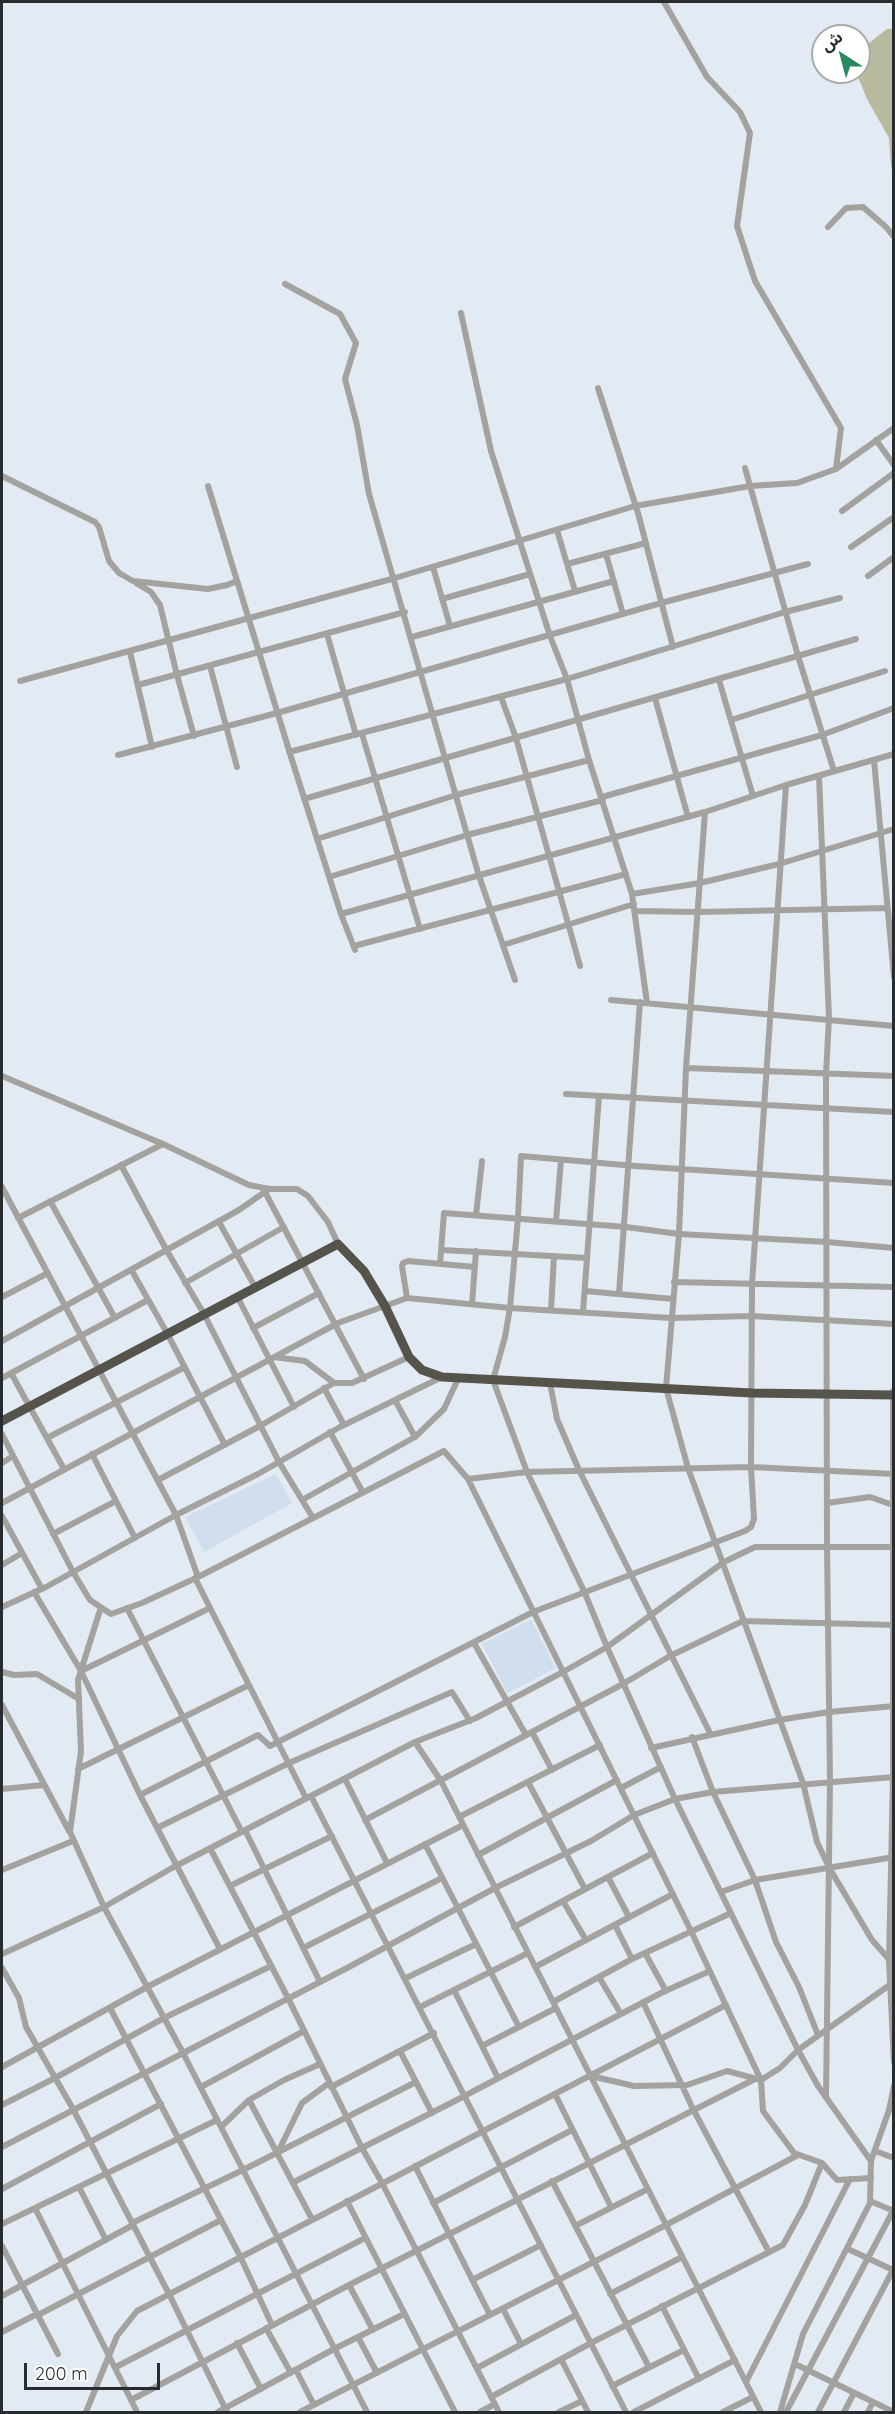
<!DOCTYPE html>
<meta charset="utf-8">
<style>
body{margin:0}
#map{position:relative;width:895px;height:2414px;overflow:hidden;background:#e2eaf3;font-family:Quicksand,"Noto Sans Arabic",sans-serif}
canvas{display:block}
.frame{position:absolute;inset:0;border:3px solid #292c2f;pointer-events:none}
.north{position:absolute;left:811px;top:24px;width:60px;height:60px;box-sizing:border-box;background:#fff;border:2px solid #a9abac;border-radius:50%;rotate:324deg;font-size:16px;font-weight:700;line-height:24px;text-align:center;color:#292c2f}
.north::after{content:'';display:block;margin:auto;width:21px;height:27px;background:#2c8a62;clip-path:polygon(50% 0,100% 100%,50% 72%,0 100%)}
.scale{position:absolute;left:24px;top:2363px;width:136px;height:27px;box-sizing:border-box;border:3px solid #292c2f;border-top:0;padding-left:8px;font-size:18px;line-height:21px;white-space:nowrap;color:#292c2f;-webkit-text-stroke:4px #fff;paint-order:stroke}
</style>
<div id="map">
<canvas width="895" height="2414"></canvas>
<div class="frame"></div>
<div class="north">ش</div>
<div class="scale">200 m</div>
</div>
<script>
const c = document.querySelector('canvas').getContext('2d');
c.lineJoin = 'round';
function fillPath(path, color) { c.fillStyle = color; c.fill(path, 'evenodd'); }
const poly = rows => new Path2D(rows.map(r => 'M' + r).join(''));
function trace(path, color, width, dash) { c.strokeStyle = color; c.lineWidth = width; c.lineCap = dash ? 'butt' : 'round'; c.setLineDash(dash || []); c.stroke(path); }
fillPath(poly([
 [276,1474,292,1503,204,1552,185,1517],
 [531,1619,556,1668,507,1693,482,1644]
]), '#d1deed');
fillPath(poly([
 [887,29,894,29,893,173,891,166,889,138,867,99,856,72,859,72,859,51]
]), '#b9ba9d');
trace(poly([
 [828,227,846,208,863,207,886,227,894,237],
 [285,284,340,314,356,343,345,379,357,425,369,494,479,876,515,980],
 [461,313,491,451,550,636,567,679,589,760,632,894,647,1003],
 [598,388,638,513,673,647],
 [876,440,894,465],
 [745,468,798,656,834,771],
 [836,469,894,428],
 [2,476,95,522,99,527,109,561,119,573,133,581,208,589,227,585,237,581],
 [208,486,292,760,341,914,355,950],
 [842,511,894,473],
 [557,530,575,591],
 [851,547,894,517],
 [606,554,623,614],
 [567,564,646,543],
 [433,567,450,626],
 [868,576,894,557],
 [136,583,151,592,160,605,177,675,194,736],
 [442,599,530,574],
 [327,634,356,735],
 [412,637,614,581],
 [130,652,152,747],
 [210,666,237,767],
 [719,680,753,796],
 [20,681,395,578,635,506,750,486,797,483,836,469,841,428,755,281,737,226,750,133,740,112,707,77,664,2],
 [138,685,405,612],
 [501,697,516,738,580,966],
 [655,698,688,817],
 [731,720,885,671],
 [362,734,420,929],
 [289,752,567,679,785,612,840,598],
 [118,755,277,713,661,603,808,564],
 [874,760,894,977],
 [819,776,829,1018,826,1074,827,1547,830,1780,826,2097],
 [602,797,822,735,894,708],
 [304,799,856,639],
 [705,812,686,1068,679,1234,666,1388,688,1468,803,1783,817,1842,830,1869,872,1940,894,1965],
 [317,839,456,795,589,760],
 [329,877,467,835,603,800],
 [632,894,700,883,779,864,894,829],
 [635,911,698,912,887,908],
 [341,914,705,812,786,785,894,754],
 [503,945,634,904],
 [354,946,626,874],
 [611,1000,894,1026],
 [686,1068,894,1076],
 [2,1076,163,1144,249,1185,269,1189,297,1189,308,1196,328,1222,338,1244],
 [566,1094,894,1112],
 [121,1165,167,1251,204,1314,279,1462,313,1518],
 [2,1187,176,1515,198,1577],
 [265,1192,364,1379],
 [50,1201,115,1318],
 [476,1215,482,1161],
 [18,1218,163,1144],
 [556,1221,561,1160],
 [219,1222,255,1287],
 [442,1250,587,1258],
 [440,1264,444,1213,626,1227,679,1234,827,1242,894,1248],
 [132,1271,167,1333,225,1445],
 [674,1282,894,1287],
 [185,1283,284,1227],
 [585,1291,673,1299],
 [619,1294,640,1002],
 [237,1296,294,1407],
 [2,1297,48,1273],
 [407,1298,402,1266,403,1263,408,1261,475,1267],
 [472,1304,476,1251],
 [551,1310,554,1256],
 [583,1312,599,1096],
 [253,1328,319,1293],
 [2,1341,239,1210,269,1189],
 [274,1357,305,1361,334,1383,352,1383,409,1357],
 [11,1373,64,1469],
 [2,1378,148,1300],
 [550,1383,557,1419,579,1470,710,1733],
 [324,1388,344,1425],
 [893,1391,893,1777,889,1960,894,2062],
 [395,1400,415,1437],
 [330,1432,362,1491],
 [2,1434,73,1572,90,1600,111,1614,142,1603,198,1577,444,1451,468,1479,691,1931,761,2080,763,2111,794,2153,822,2163,837,2180,871,2178],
 [47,1438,185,1367],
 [92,1454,135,1538],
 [2,1463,13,1456],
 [468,1479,527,1472,751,1467,894,1474],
 [158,1480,260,1426,334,1383],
 [302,1500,415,1437,444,1409,458,1379],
 [2,1503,338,1323,407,1298,510,1308,671,1318,751,1316,894,1324],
 [827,1503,870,1497,893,1505],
 [2,1516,42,1589],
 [53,1534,116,1501],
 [2,1565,22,1553],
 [195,1578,306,1798],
 [34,1592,81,1671,140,1795,220,1949],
 [2,1607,46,1587,176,1515,258,1474,340,1427,442,1377],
 [101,1607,78,1680,81,1751,70,1832,104,1907,182,2051,367,2412],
 [127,1608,242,1832],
 [474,1643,526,1735],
 [81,1671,210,1608],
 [2,1672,14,1675,37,1674,79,1699],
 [2,1705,69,1831],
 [532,1732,552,1770],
 [692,1737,713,1792,755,1880,776,1942,799,1987,818,2035],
 [415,1742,441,1781,761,2412],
 [651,1748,779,1720,829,1712,894,1706],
 [78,1769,249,1685],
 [345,1779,387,1863],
 [528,1782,585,1889],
 [621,1788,661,1767],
 [2,1789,44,1785],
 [140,1795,258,1735,270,1746,533,1612,745,1531,751,1527,754,1519,751,1467,752,1284,786,785],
 [311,1796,626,2412],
 [459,1817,600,1745],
 [365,1820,623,1684,670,1656,743,1621,893,1625],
 [157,1828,289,1763,452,1692,470,1721],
 [245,1830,320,1982],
 [425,1844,519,2027],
 [210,1848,288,1998,362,2148,382,2183,499,2412],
 [478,1855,617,1780],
 [2,1870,73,1841],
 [608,1877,629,1917],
 [230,1886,332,1836],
 [721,1892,755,1880,894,1857],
 [563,1901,586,1940],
 [615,1925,632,1959],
 [514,1927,653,1853],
 [303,1948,442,1878],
 [645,1953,666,1991],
 [2,1954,104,1907,172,1868,415,1742,476,1718,563,1672,607,1647,724,1562,755,1547,894,1547],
 [535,1967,673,1894],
 [2,1968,19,1998,26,2027,73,2109,169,2294,227,2412],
 [599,1977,621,2014],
 [406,1978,476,1944],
 [454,1990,498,2078],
 [553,2002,632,1959,731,1913],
 [643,2002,693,2109,769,2252],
 [420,2007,528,1953],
 [110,2008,240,2256,272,2325],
 [482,2046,556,2008],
 [400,2051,432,2113],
 [2,2067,147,1987,463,1825],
 [591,2076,634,2086,687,2085,727,2071,761,2080,780,2068,798,2050,891,1984],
 [201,2087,304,2031],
 [331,2087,434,2033],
 [555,2094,611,2207],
 [249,2100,312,2219],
 [2,2105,55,2078,164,2018,271,1966],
 [221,2127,249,2100,284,2080,320,2064],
 [2,2147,347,1968,495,1888,591,1841,634,1815,675,1799,713,1792,894,1777],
 [875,2151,894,2158],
 [278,2152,302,2103,329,2083],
 [871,2161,818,2086,798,2050,675,1799,607,1647,584,1591,527,1472,493,1380,505,1337,510,1308,518,1218,521,1156,635,1166,894,1183],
 [415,2166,490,2315],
 [552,2181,649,2367],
 [294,2182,449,2104,663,1992,710,1971],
 [79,2187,106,2240],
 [2,2189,161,2104],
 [347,2201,455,2412],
 [870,2201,894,2211],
 [433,2203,572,2130],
 [35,2208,137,2412],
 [132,2223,243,2170,416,2082],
 [2,2224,217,2120],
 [575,2226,648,2189],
 [2,2246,58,2354],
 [848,2249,893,2270],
 [472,2280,541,2245],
 [349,2285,373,2330],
 [610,2294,682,2257],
 [2,2296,133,2225],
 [662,2306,699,2379],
 [503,2309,521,2344],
 [38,2315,221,2220],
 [266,2328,291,2373],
 [2,2332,37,2314],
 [358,2337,377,2373],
 [237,2343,261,2389],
 [561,2359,588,2412],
 [795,2364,894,2412],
 [116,2367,365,2238],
 [477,2368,576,2315],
 [296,2370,314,2405],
 [746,2382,850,2179],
 [612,2386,684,2350],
 [491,2397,591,2343,783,2245,805,2205,822,2163],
 [131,2400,349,2285,755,2079],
 [86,2412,117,2336,137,2311,726,2005],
 [218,2412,334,2349,404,2314],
 [300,2412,666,2225,798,2155],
 [480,2412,495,2404],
 [559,2412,582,2401],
 [634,2412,735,2360],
 [723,2412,753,2397],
 [780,2412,803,2334,870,2203,871,2161,889,2110,894,2086],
 [786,2412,893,2211],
 [818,2412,894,2268],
 [844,2412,854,2393],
 [868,2412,873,2402]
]), '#a3a29e', 6);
trace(poly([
 [2,1421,338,1244,364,1271,385,1306,409,1357,422,1370,442,1377,752,1393,894,1395]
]), '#55534a', 9);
</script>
